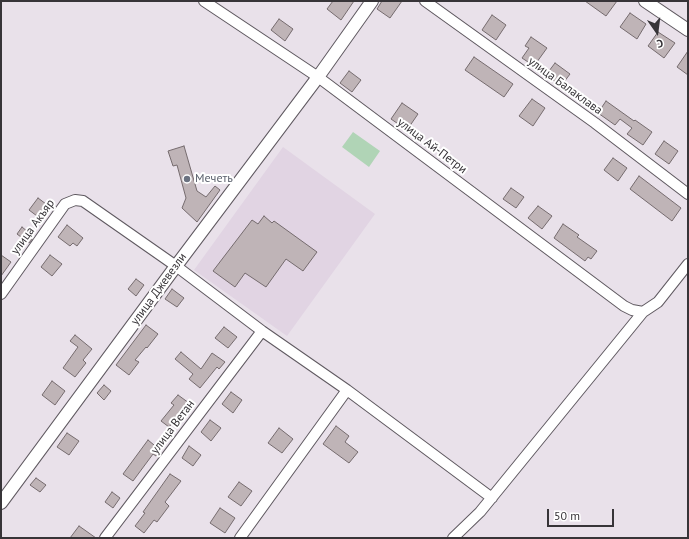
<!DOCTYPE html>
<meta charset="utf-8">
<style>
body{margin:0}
#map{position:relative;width:689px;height:539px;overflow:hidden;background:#e9e1ea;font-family:"PT Sans",sans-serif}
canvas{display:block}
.frame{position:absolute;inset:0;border:2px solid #373438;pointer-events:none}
.north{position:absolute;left:637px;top:12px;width:40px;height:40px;-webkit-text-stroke:3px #fff;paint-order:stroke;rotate:166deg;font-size:11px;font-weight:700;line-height:16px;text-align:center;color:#373438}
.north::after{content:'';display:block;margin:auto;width:14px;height:18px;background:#373438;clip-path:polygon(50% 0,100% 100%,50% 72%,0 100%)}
.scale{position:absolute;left:547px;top:509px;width:67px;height:18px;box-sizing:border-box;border:2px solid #373438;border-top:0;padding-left:5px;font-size:12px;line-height:14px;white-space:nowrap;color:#373438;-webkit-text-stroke:3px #fff;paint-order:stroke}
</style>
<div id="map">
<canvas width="689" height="539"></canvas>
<div class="frame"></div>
<div class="north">С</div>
<div class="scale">50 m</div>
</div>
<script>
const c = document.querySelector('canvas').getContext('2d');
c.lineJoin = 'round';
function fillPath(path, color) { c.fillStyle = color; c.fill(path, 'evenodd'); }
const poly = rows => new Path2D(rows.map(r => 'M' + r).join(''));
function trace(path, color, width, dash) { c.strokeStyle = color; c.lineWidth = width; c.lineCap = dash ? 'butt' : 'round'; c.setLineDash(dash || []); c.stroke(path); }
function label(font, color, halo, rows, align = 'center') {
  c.font = font + ' "PT Sans",sans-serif'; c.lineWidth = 4; c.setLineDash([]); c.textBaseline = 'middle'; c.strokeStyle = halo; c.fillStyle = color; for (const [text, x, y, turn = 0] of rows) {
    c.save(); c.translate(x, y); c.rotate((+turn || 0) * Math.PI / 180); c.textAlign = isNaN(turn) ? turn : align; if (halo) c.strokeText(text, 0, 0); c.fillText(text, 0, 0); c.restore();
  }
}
fillPath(poly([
 [283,147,375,214,287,336,194,270]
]), '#e1d4e3');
fillPath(poly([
 [353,132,380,151,369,167,342,147]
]), '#b0d4b6');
const building = poly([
 [333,1,354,1,341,20,327,9,333,1],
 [382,1,402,1,390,18,377,9,382,1],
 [585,1,617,1,606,16,585,1],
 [630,13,646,24,637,39,620,27,630,13],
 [492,15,506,25,496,40,482,30,492,15],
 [279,19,293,29,285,41,271,30,279,19],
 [658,32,675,43,664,58,648,46,658,32],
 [531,37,547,48,534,66,522,58,529,48,525,46,531,37],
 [688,51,688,75,677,67,688,51],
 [474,57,513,84,504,97,465,70,474,57],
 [555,63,570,74,561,86,546,75,555,63],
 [349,71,361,80,352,92,340,83,349,71],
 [532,99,545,108,533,126,519,116,532,99],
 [606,101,634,121,635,120,652,132,643,145,627,134,632,128,620,119,615,125,598,113,606,101],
 [402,103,418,114,407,130,391,119,402,103],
 [664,141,678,151,669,164,655,154,664,141],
 [184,146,197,191,206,197,215,186,220,190,197,222,182,208,186,198,177,165,173,166,168,151,184,146],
 [613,158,627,168,618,181,604,170,613,158],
 [639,176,681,208,672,221,630,189,639,176],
 [511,188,524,197,516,208,503,199,511,188],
 [38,198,50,207,41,219,29,210,38,198],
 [538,206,552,216,542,229,528,218,538,206],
 [264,216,272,223,274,221,317,252,303,271,286,259,266,287,245,273,235,287,213,271,252,220,258,224,264,216],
 [563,224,579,235,577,237,597,251,591,259,588,257,585,261,554,238,563,224],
 [67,225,83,238,77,246,73,243,70,246,58,237,67,225],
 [22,227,34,237,29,243,17,234,22,227],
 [1,255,11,262,1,276,1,255],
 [50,255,62,264,52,276,41,267,50,255],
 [136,279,144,285,136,296,128,289,136,279],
 [172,289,184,298,177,307,165,299,172,289],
 [146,325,158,334,147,348,146,347,135,360,139,362,129,375,116,365,146,325],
 [224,327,237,337,228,348,215,338,224,327],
 [75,335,92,349,83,360,86,363,75,377,63,368,78,347,70,341,75,335],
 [181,352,201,369,212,353,225,362,219,369,217,367,200,388,189,379,193,374,175,359,181,352],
 [52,381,65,391,55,405,42,395,52,381],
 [104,385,111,391,104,400,97,393,104,385],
 [231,392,242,400,233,413,222,404,231,392],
 [178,395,189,403,169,427,161,421,174,405,171,403,178,395],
 [210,420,221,428,211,441,201,432,210,420],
 [336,426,349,436,345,442,358,452,349,463,323,444,336,426],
 [279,428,293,439,282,453,268,443,279,428],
 [67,433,79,441,69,455,57,447,67,433],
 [148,440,160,450,156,456,153,454,133,481,123,474,148,440],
 [189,446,201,455,193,466,182,458,189,446],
 [170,474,181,481,165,502,169,506,157,522,154,520,144,533,135,526,145,513,143,512,170,474],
 [36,478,46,485,40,492,30,485,36,478],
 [239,482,252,491,241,506,228,497,239,482],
 [112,492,120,498,113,508,105,502,112,492],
 [220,508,235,518,225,533,210,523,220,508],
 [79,526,96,538,70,538,79,526]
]);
fillPath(building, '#bfb4b7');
trace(building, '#756b6e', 1);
const minor = poly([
 [204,1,318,77,624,306,632,310,643,312],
 [425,1,595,123,688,194],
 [1,294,65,204,75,200,83,201,176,266,262,331,347,390,492,498],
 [105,538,262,331],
 [240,538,347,390],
 [453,538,480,512,643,312,658,302,688,264]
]);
const tertiary = poly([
 [645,1,688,30],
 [1,503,176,266,318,77,372,1]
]);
trace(minor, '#5f5960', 12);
trace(tertiary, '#5f5960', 14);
trace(minor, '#fff', 10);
trace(tertiary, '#fff', 12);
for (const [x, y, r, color] of [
 [187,179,4,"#6b7280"]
]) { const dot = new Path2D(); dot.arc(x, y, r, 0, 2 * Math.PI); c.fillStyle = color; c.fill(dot); trace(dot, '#fff', 1.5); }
label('12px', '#373438', '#fff', [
 ["улица Балаклава",565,86,36],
 ["улица Ай-Петри",432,146,37],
 ["улица Акъяр",33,227,-54],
 ["улица Джевезли",159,289,-54],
 ["улица Ветан",173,427,-53]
]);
label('12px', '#5b616d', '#fff', [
 ["Мечеть",195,179]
], 'left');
</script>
